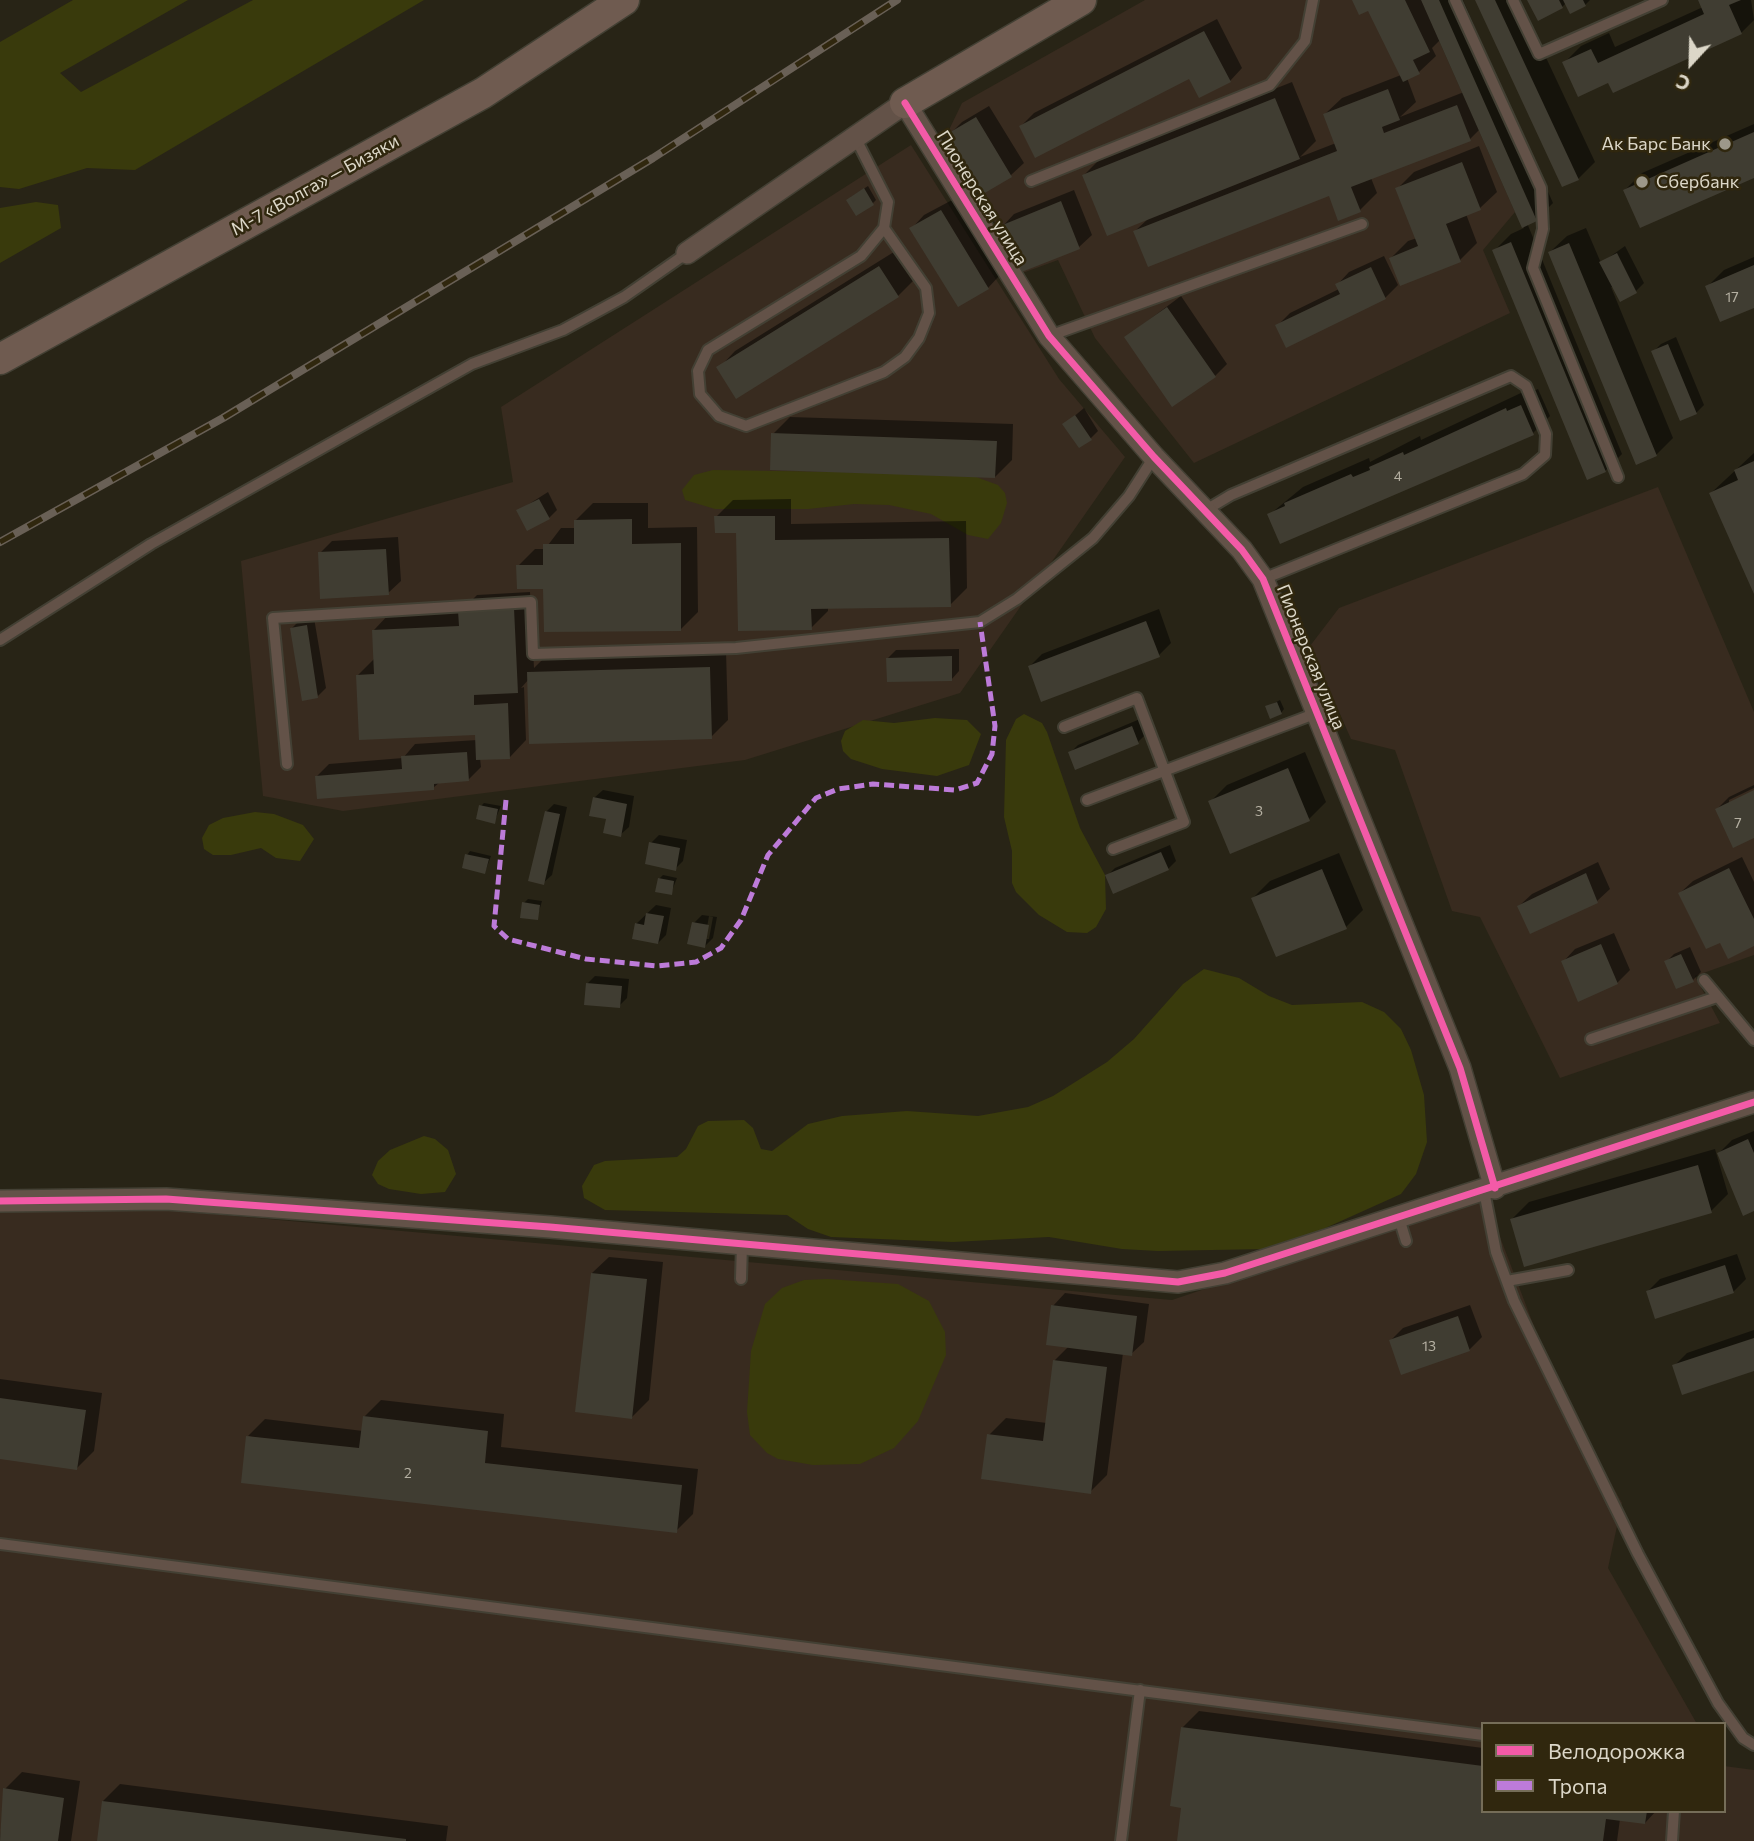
<!DOCTYPE html>
<meta charset="utf-8">
<style>
body{margin:0}
#map{position:relative;width:1754px;height:1841px;overflow:hidden;background:#282416;font-family:Commissioner,sans-serif}
canvas{display:block}
.legend{position:absolute;left:1481px;top:1722px;width:245px;height:91px;box-sizing:border-box;background:#30270e;border:2px solid #756d58;margin:0;padding:9px 12px;list-style:none;font-size:21px;color:#dcd7c8}
.legend li{display:flex;align-items:center;gap:14px;height:35px}
.legend b{width:35px;border:2px solid #756d58}
.north{position:absolute;left:1656px;top:28px;width:70px;height:70px;-webkit-text-stroke:5px #30270e;paint-order:stroke;rotate:202deg;font-size:19px;font-weight:700;line-height:28px;text-align:center;color:#dcd7c8}
.north::after{content:'';display:block;margin:auto;width:24px;height:32px;background:#dcd7c8;clip-path:polygon(50% 0,100% 100%,50% 72%,0 100%)}
</style>
<div id="map">
<canvas width="1754" height="1841"></canvas>
<ul class="legend">
<li><b style="height:9px;background:#f35aa7"></b>Велодорожка</li>
<li><b style="height:9px;background:#bd7bd9"></b>Тропа</li>
</ul>
<div class="north">С</div>
</div>
<script>
const c = document.querySelector('canvas').getContext('2d');
c.lineJoin = 'round';
function fillPath(path, color) { c.fillStyle = color; c.fill(path, 'evenodd'); }
const poly = rows => new Path2D(rows.map(r => 'M' + r).join(''));
function trace(path, color, width, dash) { c.strokeStyle = color; c.lineWidth = width; c.lineCap = dash ? 'butt' : 'round'; c.setLineDash(dash || []); c.stroke(path); }
function label(font, color, halo, rows, align = 'center') {
  c.font = font + ' Commissioner,sans-serif'; c.lineWidth = 5; c.setLineDash([]); c.textBaseline = 'middle'; c.strokeStyle = halo; c.fillStyle = color; for (const [text, x, y, turn = 0] of rows) {
    c.save(); c.translate(x, y); c.rotate((+turn || 0) * Math.PI / 180); c.textAlign = isNaN(turn) ? turn : align; if (halo) c.strokeText(text, 0, 0); c.fillText(text, 0, 0); c.restore();
  }
}
fillPath(poly([
 [1145,0,1421,0,1515,212,1483,250,1510,313,1194,463,1095,338,1058,260,1017,275,983,194,947,134,962,103],
 [911,145,1059,379,1125,457,960,693,745,760,343,811,263,796,241,561,513,482,501,407],
 [1658,487,1754,712,1754,955,1695,976,1720,1023,1560,1078,1480,917,1452,911,1395,750,1351,739,1310,646,1339,608],
 [0,1195,1172,1300,1484,1195,1556,1384,1622,1503,1608,1568,1697,1724,1483,1724,1483,1811,1724,1811,1724,1766,1754,1770,1754,1841,0,1841]
]), '#382b1f');
fillPath(poly([
 [73,0,188,0,60,73,81,92,253,0,424,0,135,170,87,168,19,189,0,187,0,42],
 [36,202,58,205,61,228,0,263,0,208],
 [713,470,968,474,998,485,1005,493,1007,503,1001,523,988,539,968,535,931,514,889,505,854,504,808,509,715,509,685,500,682,490,694,475],
 [1024,714,1042,723,1047,732,1080,828,1105,875,1106,909,1096,927,1087,933,1067,932,1039,915,1016,892,1012,883,1012,851,1004,817,1006,740,1016,719],
 [935,718,967,720,981,734,969,765,937,776,882,769,851,759,843,751,841,741,845,731,863,720,894,723],
 [255,812,274,814,303,825,314,839,300,861,276,858,261,848,231,855,213,855,204,849,202,838,209,825,223,818],
 [1204,969,1239,978,1269,996,1292,1005,1362,1002,1384,1012,1401,1029,1411,1050,1424,1095,1427,1142,1416,1174,1401,1194,1301,1239,1267,1249,1158,1251,1122,1249,1049,1237,953,1242,831,1237,808,1229,787,1215,605,1210,584,1198,582,1186,594,1165,605,1161,677,1157,686,1149,698,1126,708,1121,744,1120,753,1128,761,1149,772,1151,808,1124,842,1116,907,1111,978,1116,1028,1107,1053,1096,1107,1062,1134,1039,1183,984],
 [424,1136,435,1139,448,1150,456,1174,445,1192,421,1194,389,1189,378,1184,372,1175,378,1161,390,1150],
 [828,1279,898,1284,929,1301,945,1332,946,1355,918,1421,894,1448,860,1464,813,1465,778,1459,767,1453,750,1435,747,1412,751,1351,765,1304,782,1288,804,1280]
]), '#393a0c');
fillPath(poly([
 [1354,0,1463,0,1553,203,1536,220,1527,223,1622,454,1605,471,1494,251,1511,234,1524,228,1480,129,1470,139,1371,178,1377,193,1360,210,1330,194,1135,231,1149,218,1084,175,1101,158,1292,82,1316,141,1300,157,1336,143,1325,114,1342,98,1401,75,1369,8],
 [1441,39,1464,92,1400,117,1416,102,1407,78,1419,72,1436,56,1432,48],
 [1476,0,1519,0,1595,162,1578,179],
 [1529,0,1590,0,1585,5,1566,3,1562,7],
 [1700,0,1751,0,1754,20,1741,33,1609,81,1564,63,1581,46,1609,33,1615,47,1703,7],
 [1217,19,1242,68,1230,81,1190,76,1021,126,1034,113],
 [989,106,1024,163,1011,175,984,192,949,135,962,122],
 [1754,124,1754,176,1625,190,1642,173],
 [1479,146,1497,192,1480,208,1466,214,1477,243,1460,260,1391,258,1408,241,1417,238,1397,189,1414,172],
 [868,186,876,200,873,203,851,197],
 [1074,190,1092,235,1079,247,1020,271,1002,227,1014,214],
 [954,199,1000,275,988,288,912,228,924,215],
 [1586,228,1601,263,1625,246,1644,283,1636,291,1611,287,1673,438,1656,455,1550,252,1567,236],
 [897,250,915,279,898,296,719,368,735,351],
 [1384,256,1398,285,1385,298,1287,345,1277,326,1290,313,1339,289,1337,285,1349,272],
 [1754,257,1754,306,1707,287,1724,270],
 [1181,296,1227,364,1215,376,1126,337],
 [1676,337,1704,405,1696,413,1653,352,1661,344],
 [1538,389,1550,416,1533,433,1269,515,1303,487,1369,458,1370,462,1420,436,1421,440,1523,392,1524,395],
 [1084,408,1098,431,1090,439,1065,424],
 [790,417,1013,424,1012,460,995,477,773,434],
 [1754,453,1754,590,1711,493],
 [548,492,557,510,549,518,518,511],
 [791,499,791,524,966,521,967,588,950,605,828,607,828,611,811,628,738,531,716,517,733,500],
 [593,503,648,503,648,528,697,527,698,612,681,629,545,587,518,566,535,549,545,549,561,528,576,528,576,520],
 [398,537,401,581,388,593,320,553,332,541],
 [530,592,534,668,546,656,726,651,728,720,711,737,529,679,521,688,524,687,526,740,510,757,480,758,481,767,468,780,440,782,433,788,317,776,329,764,403,758,415,744,477,740,477,733,358,675,375,658,374,630,390,613,462,610,477,595],
 [1159,609,1171,643,1159,655,1030,666,1042,654],
 [314,618,326,688,318,696,292,628,300,620],
 [959,649,959,671,951,680,888,658,896,650],
 [1280,700,1284,709,1281,713,1267,707],
 [1140,719,1146,734,1138,742,1070,753,1078,745],
 [1305,752,1326,802,1309,819,1210,802,1227,785],
 [1754,785,1754,788,1729,800,1729,804,1754,792,1754,836,1717,809,1729,797],
 [603,790,634,796,629,827,620,835,594,798],
 [484,803,501,806,494,822,481,806],
 [554,804,567,807,552,875,543,883,546,812],
 [659,835,687,840,683,861,675,869,651,843],
 [1170,845,1176,861,1168,869,1107,876,1115,868],
 [470,851,491,856,485,872,467,855],
 [1339,853,1363,910,1346,927,1253,898,1270,881],
 [1742,857,1754,882,1754,944,1721,940,1680,893,1693,881],
 [1598,862,1610,889,1597,901,1519,906,1532,894],
 [663,875,677,878,671,893,659,879],
 [528,899,542,901,537,918,524,903],
 [656,905,671,908,666,935,658,943,636,924],
 [702,915,717,917,713,938,705,946,694,923],
 [709,916,713,917,709,939,705,939],
 [1614,933,1630,970,1617,983,1563,962,1575,949],
 [1690,947,1701,972,1693,980,1666,962,1674,954],
 [595,976,629,979,627,998,619,1006,587,984],
 [1754,1131,1754,1209,1719,1153,1732,1140],
 [1715,1149,1728,1194,1711,1211,1512,1219,1529,1202],
 [1737,1254,1746,1279,1733,1292,1648,1291,1660,1279],
 [609,1257,663,1262,649,1400,632,1417,592,1273],
 [1065,1293,1149,1304,1144,1342,1131,1354,1123,1353,1107,1475,1090,1492,989,1435,1006,1418,1047,1423,1055,1360,1069,1346,1053,1306],
 [1470,1305,1482,1337,1469,1350,1391,1340,1403,1328],
 [1754,1330,1754,1369,1674,1366,1687,1353],
 [0,1379,102,1393,94,1451,77,1468,0,1458],
 [381,1400,504,1414,501,1447,698,1469,693,1514,676,1531,248,1436,265,1419,363,1431,364,1417],
 [1199,1711,1483,1748,1483,1811,1656,1811,1645,1823,1620,1819,1617,1841,1179,1841,1183,1806,1182,1728],
 [22,1772,80,1781,71,1841,0,1841,5,1789],
 [120,1784,448,1826,446,1841,99,1841,103,1801]
]), '#0007');
fillPath(poly([
 [1352,0,1405,0,1430,52,1413,60,1420,74,1403,82,1368,11,1359,15],
 [1421,0,1439,0,1537,221,1522,228],
 [1475,0,1495,0,1579,180,1562,187],
 [1527,0,1559,0,1563,8,1538,21],
 [1563,0,1583,0,1586,6,1570,14],
 [1698,0,1741,0,1729,5,1742,34,1613,93,1608,83,1578,97,1562,62,1591,49,1598,63,1704,14],
 [1204,31,1231,82,1199,98,1189,79,1035,158,1019,126],
 [1388,89,1400,120,1382,127,1384,133,1457,105,1471,141,1351,187,1361,212,1338,221,1329,196,1148,267,1133,231,1337,151,1323,114],
 [1275,98,1300,159,1107,236,1082,175],
 [976,117,1012,177,983,194,947,134],
 [1754,132,1754,178,1640,228,1623,190],
 [1462,162,1481,210,1446,224,1461,262,1400,286,1389,258,1418,246,1395,188],
 [864,188,874,205,856,216,846,200],
 [1061,201,1080,249,1019,273,1000,226],
 [941,210,989,289,958,307,909,228],
 [1511,242,1606,472,1587,480,1492,250],
 [1569,243,1657,456,1636,465,1548,252],
 [1617,253,1637,293,1620,302,1599,262],
 [1754,265,1754,308,1720,322,1705,286],
 [879,266,899,297,736,399,716,367],
 [1371,267,1386,299,1286,348,1275,325,1340,294,1335,284],
 [1167,307,1216,377,1172,407,1124,337],
 [1668,344,1697,414,1680,421,1651,351],
 [1521,405,1534,435,1280,544,1267,514,1285,506,1284,503,1351,474,1353,477,1370,470,1369,467,1403,452,1404,455,1506,408,1507,411],
 [1075,415,1092,440,1079,448,1062,424],
 [771,433,997,441,995,478,770,470],
 [1754,461,1754,594,1709,493,1738,480,1734,470],
 [539,499,550,519,527,531,516,510],
 [714,516,775,516,775,540,949,538,951,607,811,609,812,630,738,631,736,533,715,533],
 [632,519,632,544,681,543,681,631,544,632,543,589,517,589,516,565,543,565,543,544,574,544,574,520],
 [386,549,389,595,320,599,318,552],
 [514,608,518,693,474,695,474,705,508,703,510,759,476,760,475,735,359,740,356,675,374,674,372,630,459,626,458,611],
 [1146,621,1160,657,1041,702,1028,666],
 [307,625,318,698,302,701,290,628],
 [952,656,952,681,887,682,886,658],
 [710,667,712,739,529,744,527,672],
 [1277,702,1282,714,1270,719,1265,706],
 [1132,726,1139,744,1075,770,1068,752],
 [467,752,469,781,434,784,434,790,317,799,315,776,402,769,401,756],
 [1288,768,1310,821,1230,854,1208,801],
 [1754,790,1754,838,1733,848,1715,809],
 [593,797,627,804,621,837,603,833,606,819,589,816],
 [479,805,498,809,495,824,476,819],
 [545,811,560,814,544,885,528,881],
 [649,842,680,848,676,871,645,864],
 [1161,852,1169,870,1113,894,1105,875],
 [465,854,489,859,485,874,462,868],
 [1729,868,1754,919,1754,946,1728,959,1720,943,1706,949,1678,893],
 [1322,869,1347,929,1276,957,1251,898],
 [1586,873,1598,903,1530,934,1517,906],
 [658,878,674,881,672,895,655,892],
 [522,902,540,905,538,920,520,918],
 [646,913,664,916,658,944,632,939,635,923,644,925],
 [692,922,709,925,705,948,687,944],
 [1601,944,1618,984,1578,1002,1561,961],
 [1681,954,1694,982,1676,989,1664,961],
 [586,983,622,986,620,1008,584,1005],
 [1748,1139,1754,1153,1754,1211,1743,1216,1717,1153],
 [1698,1165,1712,1213,1524,1267,1510,1219],
 [1725,1265,1734,1293,1655,1319,1646,1291],
 [591,1273,647,1279,632,1419,575,1412],
 [1051,1305,1137,1316,1132,1356,1046,1345],
 [1458,1316,1470,1351,1401,1375,1389,1340],
 [1754,1338,1754,1371,1682,1395,1672,1365],
 [1053,1360,1107,1367,1091,1494,981,1479,987,1434,1043,1441],
 [0,1398,86,1410,77,1470,0,1459],
 [363,1416,488,1431,485,1463,682,1485,677,1533,241,1483,246,1436,359,1448],
 [1181,1727,1483,1766,1483,1811,1647,1811,1645,1824,1606,1819,1603,1841,1177,1841,1181,1808,1170,1806],
 [3,1788,64,1798,58,1841,0,1841],
 [102,1801,406,1839,406,1841,97,1841]
]), '#403d32');
const lane = poly([
 [1455,0,1541,188,1543,229,1533,268,1618,477],
 [1513,0,1539,54,1662,0],
 [855,137,888,202,884,228,861,256,708,350,698,371,700,394,719,416,746,426,884,372,905,357,919,338,929,313,926,288,884,228],
 [1031,181,1270,85,1305,41,1313,0],
 [1049,336,1362,224],
 [1206,510,1231,495,1511,376,1526,386,1546,434,1545,455,1523,474,1263,579],
 [0,640,151,544,472,364,563,330,624,297,687,253],
 [1064,727,1137,698,1184,822,1113,849],
 [287,764,273,618,531,602,533,654,736,648,980,622,1017,599,1093,538,1129,496,1154,457],
 [1087,800,1317,713],
 [1704,980,1754,1040],
 [1591,1039,1717,997],
 [1484,1191,1496,1252,1514,1301,1638,1554,1718,1703,1743,1738,1754,1745],
 [1399,1218,1406,1241],
 [741,1279,742,1244],
 [1507,1281,1568,1270],
 [0,1544,1483,1735],
 [1121,1841,1140,1690],
 [1672,1841,1674,1811]
]);
const street = poly([
 [687,253,905,103,1049,336,1154,457,1242,550,1263,579,1460,1068,1495,1188],
 [0,1201,166,1199,550,1227,1178,1282,1225,1273,1754,1102]
]);
const secondary = poly([
 [905,103,1081,0],
 [0,359,483,93,624,0]
]);
trace(lane, '#434034', 14);
trace(street, '#434034', 24);
trace(secondary, '#434034', 33);
trace(lane, '#635248', 10);
trace(street, '#635248', 21);
trace(secondary, '#6f5b50', 30);
const rail = poly([
 [0,542,223,418,653,158,897,0]
]);
trace(rail, '#696056', 8);
trace(rail, '#30270e', 5, [16]);
trace(poly([
 [506,800,494,926,508,939,586,959,657,966,696,962,721,948,741,920,768,855,816,798,838,789,873,784,955,790,977,783,992,754,995,726,980,622]
]), '#bd7bd9', 5, [10, 5]);
trace(poly([
 [905,103,1049,336,1154,457,1242,550,1263,579,1460,1068,1495,1188],
 [0,1201,166,1199,550,1227,1178,1282,1225,1273,1754,1102]
]), '#f35aa7', 7);
for (const [x, y, r, color] of [
 [1725,144,7,"#9d988a"],
 [1642,182,7,"#9d988a"]
]) { const dot = new Path2D(); dot.arc(x, y, r, 0, 2 * Math.PI); c.fillStyle = color; c.fill(dot); trace(dot, '#30270e', 2.5); }
label('14px', '#b5b0a2', null, [
 ["17",1732,297],
 ["4",1398,476],
 ["3",1259,811],
 ["7",1738,823],
 ["13",1429,1346],
 ["2",408,1473]
]);
label('18px', '#dcd7c8', '#30270e', [
 ["Ак Барс Банк",1711,144],
 ["Сбербанк",1656,182,"left"]
], 'right');
label('18px', '#dcd7c8', '#30270e', [
 ["М-7 «Волга» — Бизяки",315,185,-29],
 ["Пионерская улица",982,198,58],
 ["Пионерская улица",1311,657,68]
]);
</script>
